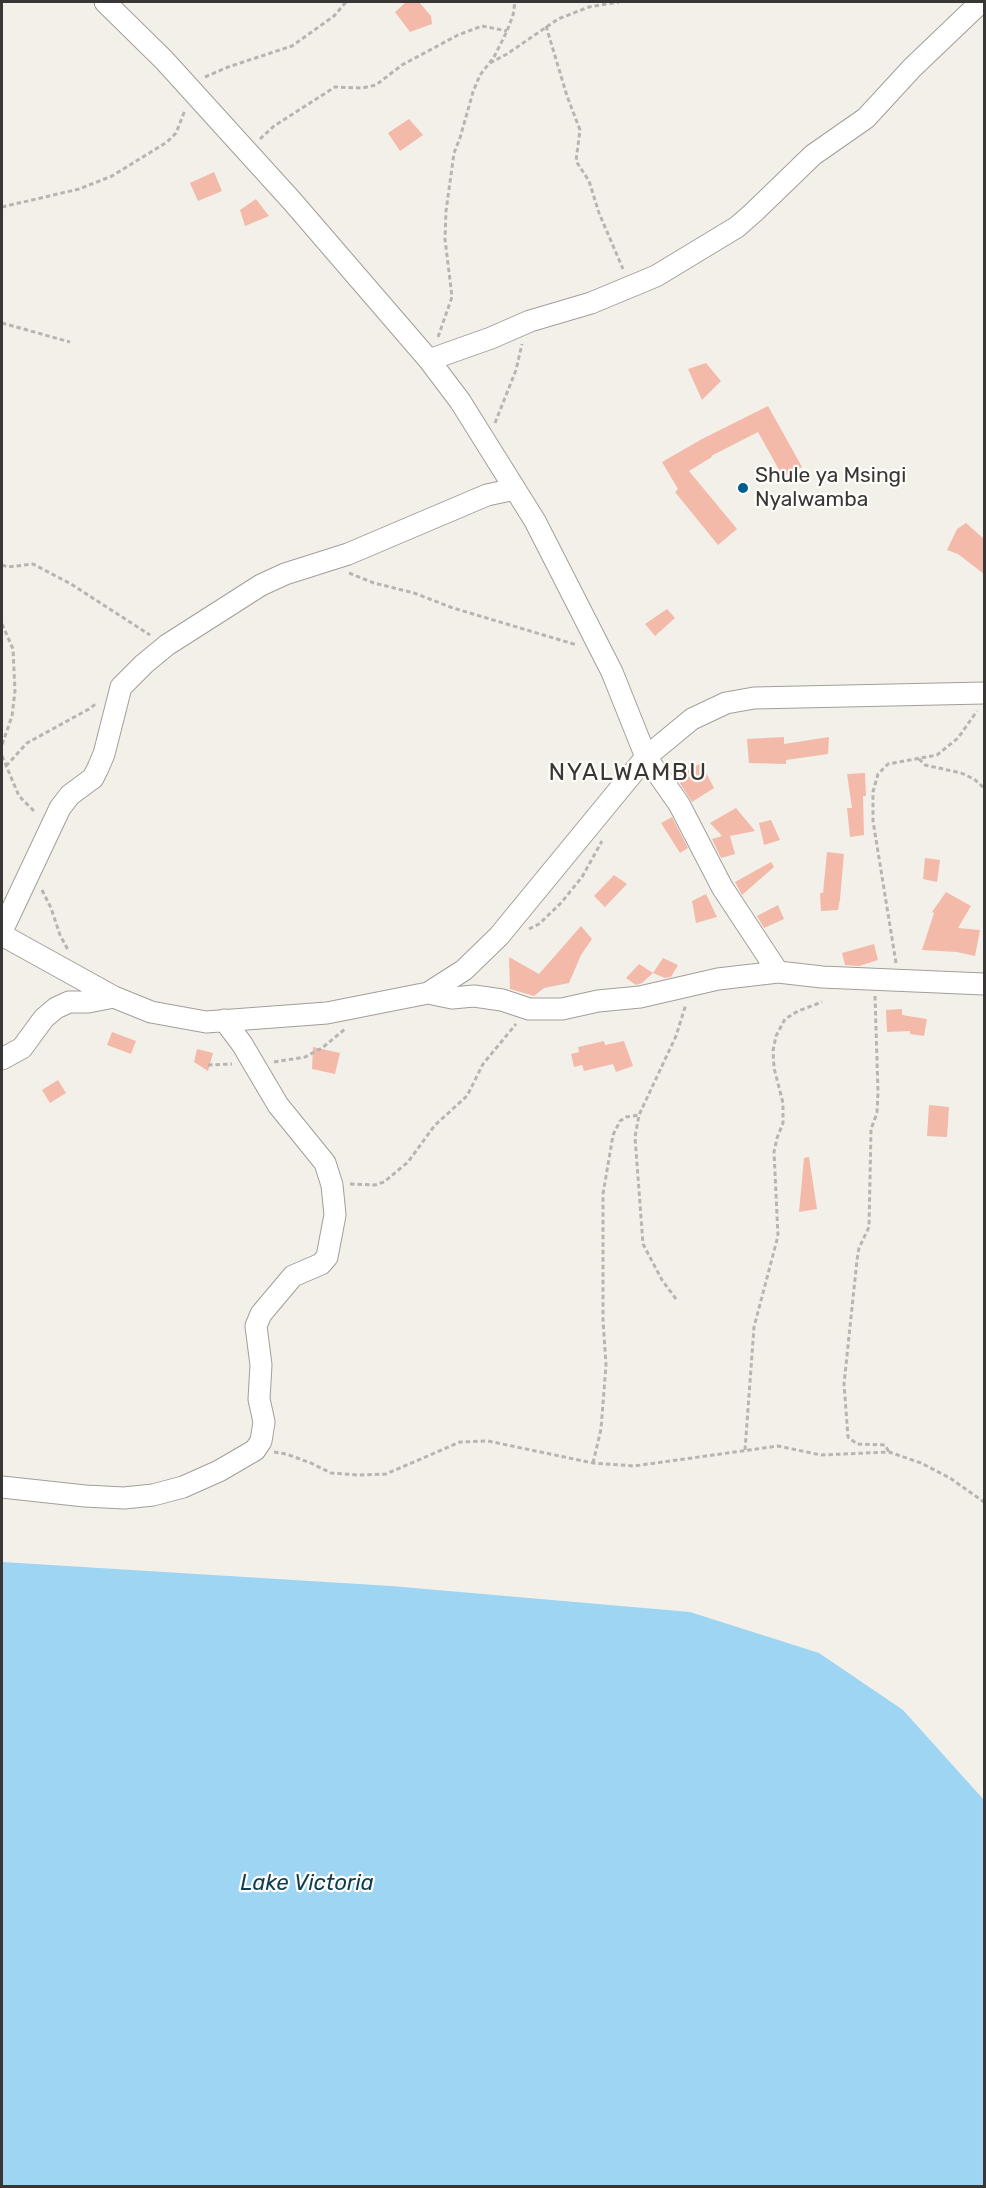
<!DOCTYPE html>
<style>
body{margin:0}
#map{position:relative;width:986px;height:2188px;overflow:hidden;background:#f3f0ea;font-family:Rubik,sans-serif}
canvas{display:block}
.frame{position:absolute;inset:0;border:3px solid #383735;pointer-events:none}
</style>
<div id="map">
<canvas width="986" height="2188"></canvas>
<div class="frame"></div>
</div>
<script>
const c = document.querySelector('canvas').getContext('2d');
c.lineJoin = 'round';
function fillPath(path, color) { c.fillStyle = color; c.fill(path, 'evenodd'); }
const poly = rows => new Path2D(rows.map(r => 'M' + r).join(''));
function trace(path, color, width, dash) { c.strokeStyle = color; c.lineWidth = width; c.lineCap = dash ? 'butt' : 'round'; c.setLineDash(dash || []); c.stroke(path); }
function label(font, color, halo, rows, align = 'center') {
  c.font = font + ' Rubik,sans-serif'; c.lineWidth = 4.5; c.setLineDash([]); c.textBaseline = 'middle'; c.strokeStyle = halo; c.fillStyle = color; for (const [text, x, y, turn = 0] of rows) {
    c.save(); c.translate(x, y); c.rotate((+turn || 0) * Math.PI / 180); c.textAlign = isNaN(turn) ? turn : align; if (halo) c.strokeText(text, 0, 0); c.fillText(text, 0, 0); c.restore();
  }
}
fillPath(poly([
 [2,1562,391,1586,690,1612,819,1653,903,1710,984,1800,984,2186,2,2186]
]), '#9dd5f2');
fillPath(poly([
 [406,2,419,2,431,16,432,24,410,32,395,12],
 [409,119,423,135,400,151,388,133],
 [214,172,222,191,198,201,190,183],
 [256,199,269,216,245,226,240,210],
 [706,363,721,381,702,400,688,369],
 [768,406,802,467,783,477,758,432,711,456,712,457,689,471,737,529,718,545,675,492,678,489,662,462,702,439],
 [966,523,984,539,984,574,958,554,947,550,957,529],
 [667,609,675,618,655,636,645,624],
 [784,737,784,744,829,737,828,754,786,760,786,764,749,763,747,739],
 [701,763,714,788,692,802,676,777],
 [865,773,866,796,863,796,864,835,850,837,847,808,852,808,847,774],
 [736,808,755,831,730,836,735,854,721,858,712,839,722,836,710,823],
 [672,817,688,848,680,853,661,823],
 [771,820,780,840,764,845,759,823],
 [827,852,844,854,840,899,838,910,821,911,820,893,823,893],
 [925,858,940,860,937,882,923,879],
 [771,862,774,867,742,895,735,882],
 [614,875,627,884,605,907,594,896],
 [946,892,971,906,958,928,980,930,975,956,957,952,922,950,934,913,932,912],
 [706,894,717,917,696,923,692,901],
 [778,905,784,919,764,928,757,916],
 [581,926,592,939,581,955,569,983,544,988,534,996,510,989,509,957,539,974],
 [874,944,878,960,859,966,845,965,842,953],
 [663,958,678,965,671,977,665,978,653,973],
 [639,964,653,973,642,983,636,985,626,978],
 [902,1009,902,1015,927,1019,924,1036,910,1034,910,1031,887,1032,886,1010],
 [112,1032,136,1041,131,1054,107,1045],
 [604,1041,605,1045,624,1041,633,1066,616,1072,613,1064,584,1071,582,1065,574,1067,571,1054,579,1052,578,1047],
 [313,1047,340,1053,335,1074,312,1069],
 [197,1049,213,1053,208,1071,194,1062],
 [58,1080,66,1093,50,1103,42,1090],
 [929,1105,949,1107,947,1137,927,1136],
 [809,1157,817,1209,799,1212,804,1158]
]), '#f3baaa');
const minor = poly([
 [105,2,164,60,292,201,429,360,460,401,535,521,612,672,646,757,679,804,722,887,778,972],
 [429,360,491,338,530,321,591,303,656,276,737,227,754,212,813,155,866,118,912,68,981,2],
 [2,931,60,808,70,795,93,778,98,768,104,754,121,687,144,664,167,645,261,585,285,574,348,554,487,495,515,489],
 [2,935,114,997,151,1012,206,1022,327,1013,428,993,464,970,499,936,646,757,692,719,726,703,754,698,984,693],
 [428,993,452,998,474,996,502,1000,529,1009,562,1009,598,1001,640,997,718,979,778,972,822,977,984,984],
 [2,1059,22,1048,44,1018,56,1008,69,1002,88,1002,114,997],
 [2,1487,85,1496,124,1498,153,1495,183,1487,219,1471,255,1450,261,1441,264,1422,259,1399,261,1365,256,1326,261,1314,293,1276,321,1264,327,1257,335,1215,332,1185,325,1163,278,1105,242,1044,224,1020]
]);
trace(minor, '#a29f9a', 23);
trace(poly([
 [546,26,567,96,580,130,576,161,589,181,599,213,623,269],
 [490,63,507,54,558,19,589,7,619,2],
 [205,77,228,67,292,46,334,16,346,2],
 [260,139,274,126,335,87,362,88,376,85,402,65,458,35,482,26,507,31],
 [2,207,79,189,112,176,167,142,176,133,185,110],
 [2,323,70,342],
 [438,337,452,297,445,239,446,211,454,153,460,138,473,92,480,75,494,57,507,31,513,15,515,2],
 [495,423,516,370,522,344],
 [2,565,8,567,33,564,71,584,150,635],
 [349,573,374,583,414,593,453,608,577,645],
 [2,624,13,649,15,691,12,716,2,745],
 [2,756,19,796,36,813],
 [919,759,925,765,961,773,974,779,984,788],
 [6,766,27,743,89,709,97,703],
 [42,890,51,908,60,935,68,950],
 [529,929,539,924,561,903,582,877,602,841],
 [896,963,873,821,873,792,878,774,888,764,937,755,958,738,977,711],
 [875,996,878,1092,877,1113,871,1129,869,1227,859,1248,857,1260,844,1384,848,1437,857,1444,885,1445,889,1452],
 [274,1062,305,1057,322,1048,345,1029],
 [208,1065,232,1064],
 [350,1184,375,1185,384,1182,408,1162,435,1125,467,1096,483,1064,516,1024],
 [676,1299,662,1280,643,1244,635,1137,639,1115,676,1036,686,1004],
 [745,1450,754,1327,778,1236,774,1152,777,1138,783,1123,783,1103,774,1068,773,1051,776,1036,785,1019,798,1011,822,1002],
 [274,1452,286,1454,311,1463,331,1473,358,1475,386,1474,460,1442,488,1441,593,1463,634,1466,778,1446,821,1455,889,1452,921,1463,950,1478,984,1502],
 [593,1463,601,1429,606,1365,603,1320,603,1194,613,1135,620,1121,626,1117,639,1115]
]), '#b8b5b1', 3, [4.5, 3]);
trace(minor, '#fff', 21);
for (const [x, y, r, color] of [
 [743,488,6,"#005d8d"]
]) { const dot = new Path2D(); dot.arc(x, y, r, 0, 2 * Math.PI); c.fillStyle = color; c.fill(dot); trace(dot, '#fffdfa', 2); }
label('21px', '#383735', '#fffdfa', [
 ["Shule ya Msingi",755,476],
 ["Nyalwamba",755,500]
], 'left');
label('italic 22px', '#0d3d51', '#fffdfa', [
 ["Lake Victoria",307,1884]
]);
c.letterSpacing = '1.5px';
label('24px', '#383735', '#fffdfa', [
 ["NYALWAMBU",628,773]
]);
c.letterSpacing = '0px';
</script>
